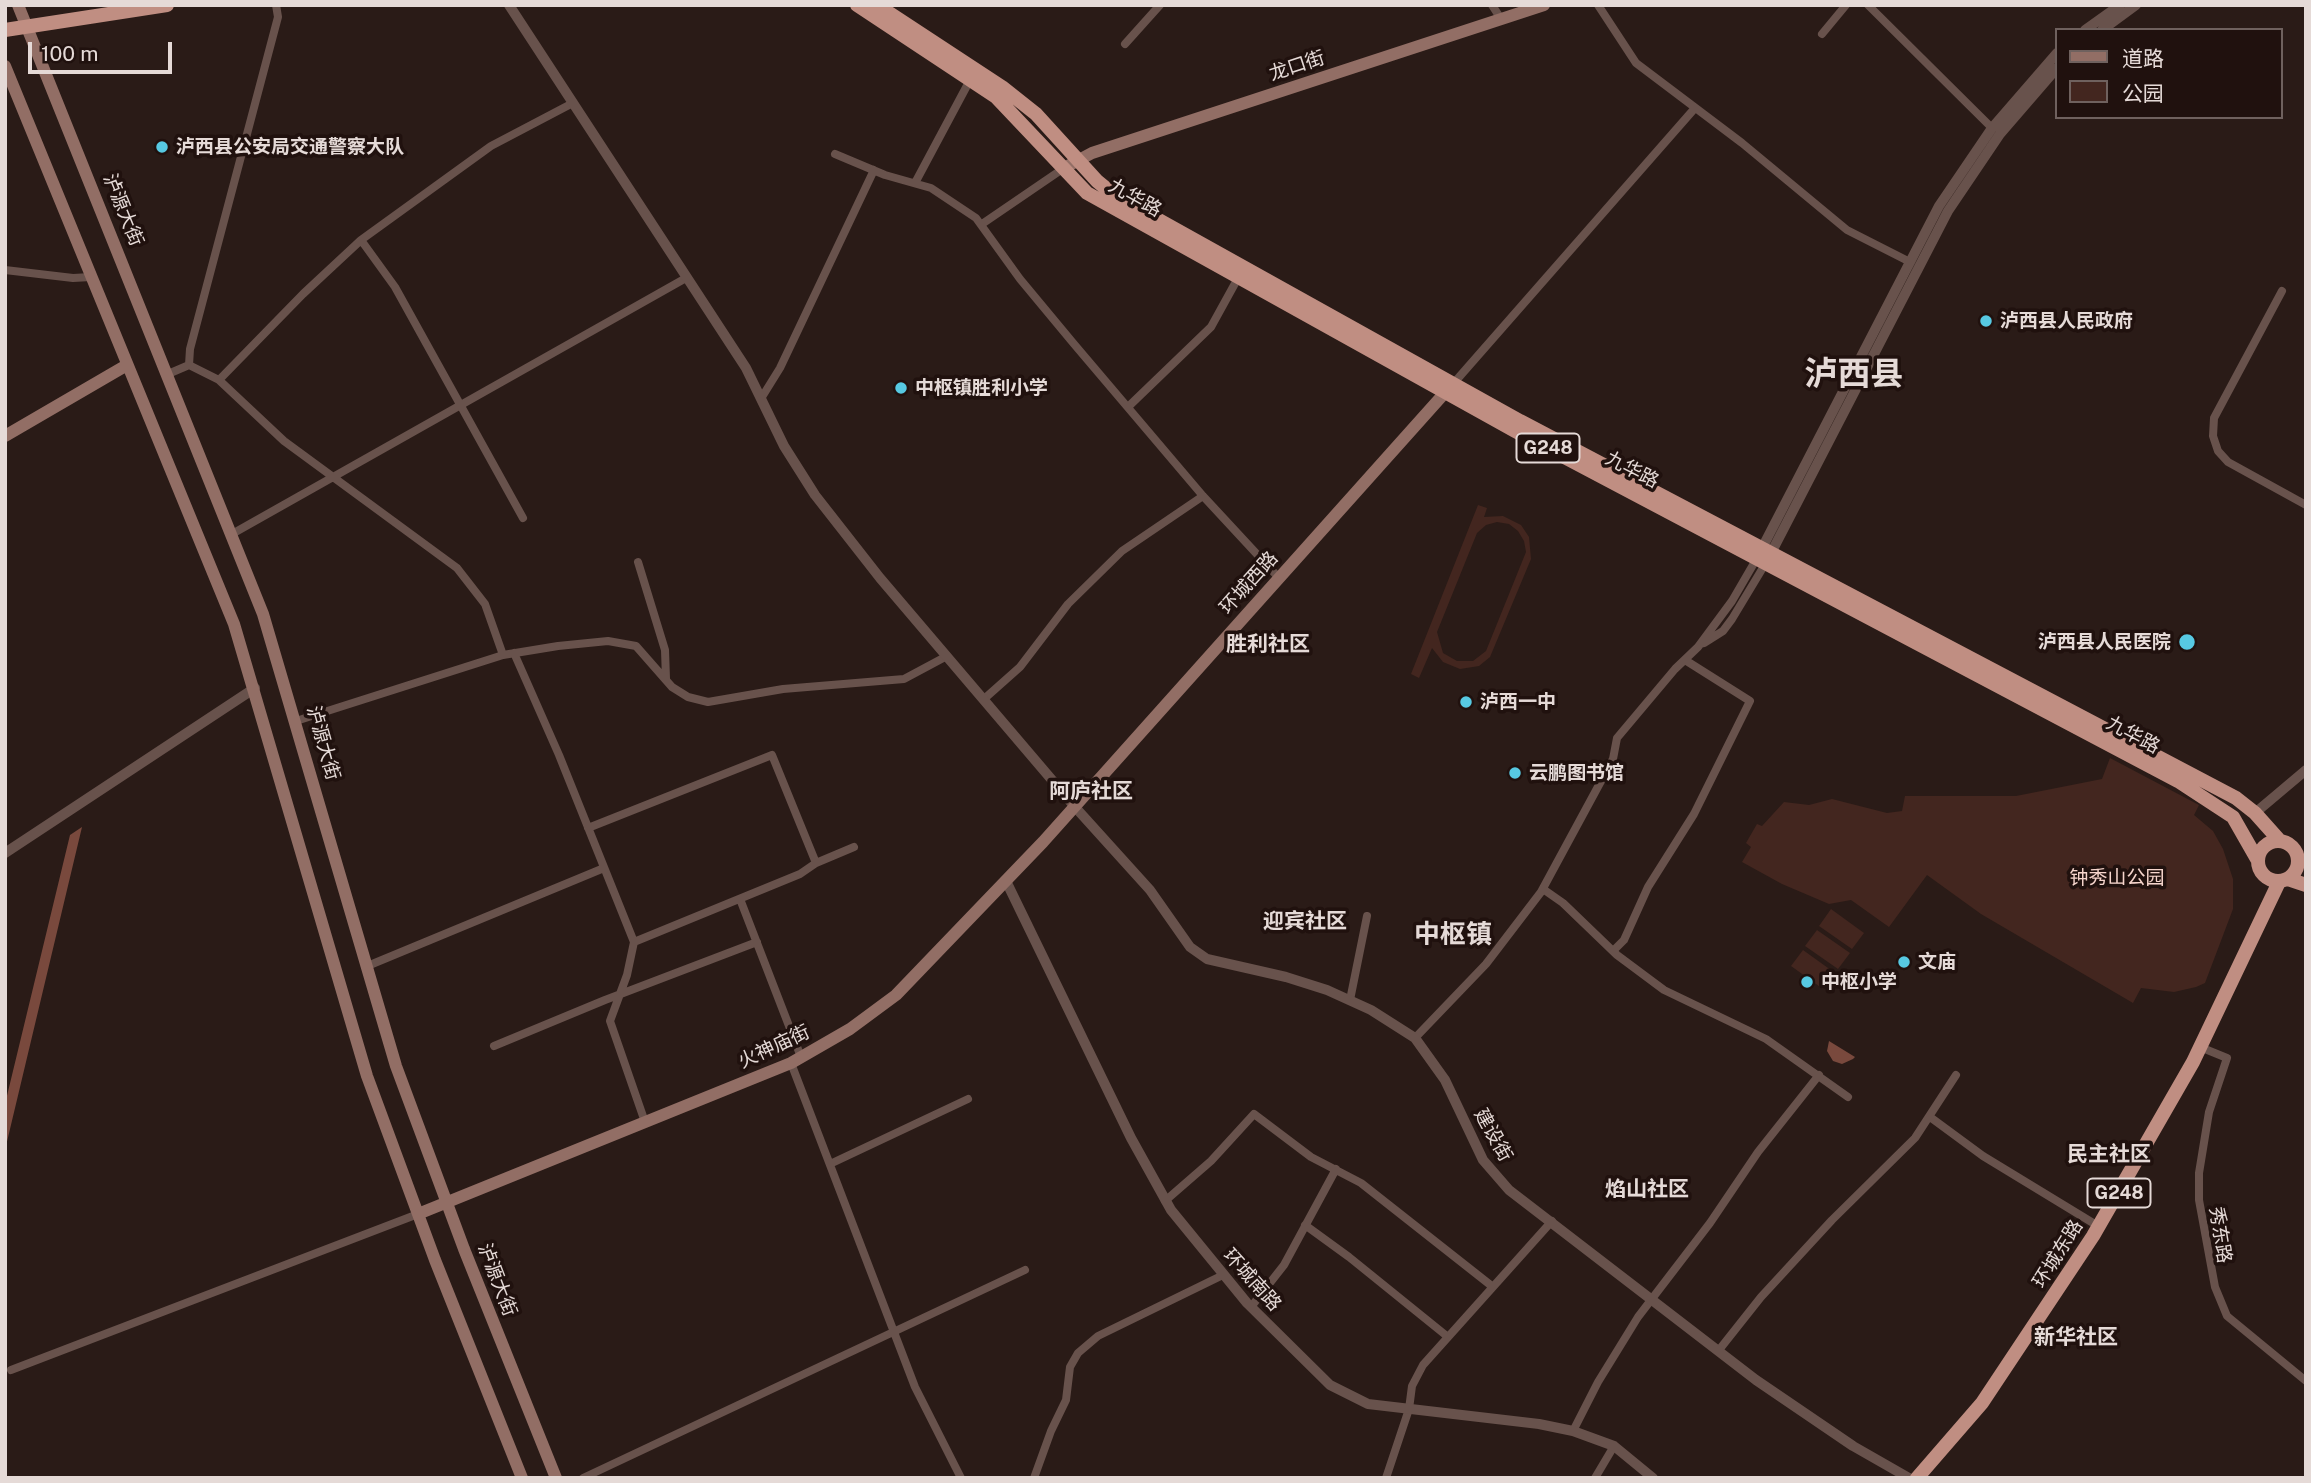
<!DOCTYPE html>
<meta charset="utf-8">
<style>
body{margin:0}
#map{position:relative;width:2311px;height:1483px;overflow:hidden;background:#2a1b17;font-family:"Public Sans","Noto Sans SC",sans-serif}
canvas{display:block}
.frame{position:absolute;inset:0;border:7px solid #e5dad7;pointer-events:none}
.legend{position:absolute;left:2055px;top:28px;width:228px;height:91px;box-sizing:border-box;background:#20110e;border:2px solid #6f615e;margin:0;padding:9px 12px;list-style:none;font-size:21px;color:#e5dad7}
.legend li{display:flex;align-items:center;gap:14px;height:35px}
.legend b{width:35px;border:2px solid #6f615e}
.scale{position:absolute;left:28px;top:42px;width:144px;height:32px;box-sizing:border-box;border:4px solid #e5dad7;border-top:0;padding-left:9px;font-size:21px;line-height:24px;white-space:nowrap;color:#e5dad7;-webkit-text-stroke:5px #20110e;paint-order:stroke}
</style>
<div id="map">
<canvas width="2311" height="1483"></canvas>
<div class="frame"></div>
<ul class="legend">
<li><b style="height:9px;background:#926e65"></b>道路</li>
<li><b style="height:19px;background:#43261f"></b>公园</li>
</ul>
<div class="scale">100 m</div>
</div>
<script>
const c = document.querySelector('canvas').getContext('2d');
c.lineJoin = 'round';
function fillPath(path, color) { c.fillStyle = color; c.fill(path, 'evenodd'); }
const poly = rows => new Path2D(rows.map(r => 'M' + r).join(''));
function trace(path, color, width, dash) { c.strokeStyle = color; c.lineWidth = width; c.lineCap = dash ? 'butt' : 'round'; c.setLineDash(dash || []); c.stroke(path); }
function label(font, color, halo, rows, align = 'center') {
  c.font = font + ' "Public Sans","Noto Sans SC",sans-serif'; c.lineWidth = 7; c.setLineDash([]); c.textBaseline = 'middle'; c.strokeStyle = halo; c.fillStyle = color; for (const [text, x, y, turn = 0] of rows) {
    c.save(); c.translate(x, y); c.rotate((+turn || 0) * Math.PI / 180); c.textAlign = isNaN(turn) ? turn : align; if (halo) c.strokeText(text, 0, 0); c.fillText(text, 0, 0); c.restore();
  }
}
fillPath(poly([
 [1478,505,1487,508,1484,517,1503,516,1521,525,1529,537,1531,559,1490,657,1479,666,1460,669,1443,662,1432,648,1419,678,1411,674],
 [1497,522,1509,524,1518,531,1524,541,1526,552,1486,651,1473,661,1457,661,1443,653,1437,632,1477,533,1486,525],
 [2110,758,2199,805,2194,815,2213,831,2223,849,2233,879,2233,909,2205,983,2196,987,2174,992,2141,988,2133,1003,1981,914,1927,875,1889,927,1851,900,1829,904,1782,884,1742,862,1751,847,1746,843,1757,824,1762,826,1784,802,1809,805,1832,799,1887,813,1902,811,1905,796,2016,796,2102,779],
 [1831,909,1864,933,1852,949,1819,926],
 [1817,930,1850,953,1838,969,1805,946],
 [1803,950,1835,973,1823,989,1791,966]
]), '#43261f');
fillPath(poly([
 [82,827,5,1150,5,1104,70,835],
 [1829,1041,1855,1057,1853,1059,1842,1064,1833,1061,1827,1051]
]), '#79493d');
trace(poly([
 [1492,5,1501,19],
 [1598,5,1636,63,1742,143,1847,230,1910,262],
 [1868,5,1992,128],
 [1822,34,1846,5],
 [1125,44,1160,5],
 [835,154,885,175,931,188,976,218,1020,279,1074,344,1203,496,1279,578],
 [915,183,970,80],
 [982,224,1064,168],
 [361,240,395,287,523,518],
 [5,270,73,278,91,277],
 [2282,291,2214,418,2213,436,2218,451,2228,462,2306,505],
 [189,365,219,380,284,441,457,568,485,604,503,655],
 [189,365,190,349,278,17,276,5],
 [168,374,189,365],
 [219,380,303,294,361,240,491,146,571,104],
 [1453,384,1695,108],
 [762,397,780,368,874,170],
 [1129,406,1211,327,1238,278],
 [232,534,686,278],
 [638,562,665,650,666,679],
 [1704,643,1723,631,1732,619,1767,561],
 [514,653,559,755,634,942,627,975,610,1021,645,1122],
 [984,699,1020,667,1068,604,1122,551,1203,496],
 [296,721,503,655,558,646,608,641,636,646,672,687,688,697,708,702,783,689,904,679,947,656],
 [588,828,772,755,816,863],
 [1543,889,1563,903,1617,955,1664,990,1766,1039,1848,1097],
 [740,899,801,1057],
 [634,942,800,874,816,863,854,847],
 [1613,951,1624,940,1648,887,1694,814,1750,701,1685,660],
 [365,967,604,868],
 [1350,1000,1367,916],
 [1415,1038,1486,964,1541,892,1613,759,1617,738,1675,669,1698,647,1732,601,1757,558],
 [494,1046,605,1000,757,942],
 [2200,1047,2227,1058,2209,1112,2199,1173,2199,1200,2215,1287,2227,1316,2306,1381],
 [791,1063,915,1387,961,1478],
 [1930,1117,1983,1156,2098,1226],
 [830,1164,968,1099],
 [1165,1201,1211,1161,1254,1114,1311,1157,1361,1183,1493,1287],
 [1305,1225,1349,1257,1448,1337],
 [1251,1307,1284,1265,1336,1169],
 [1719,1350,1761,1297,1832,1220,1915,1138,1956,1075],
 [11,1370,418,1214],
 [1573,1431,1598,1382,1638,1317,1710,1223,1758,1152,1819,1075],
 [583,1478,1025,1270],
 [1034,1478,1051,1431,1066,1400,1070,1367,1078,1353,1098,1336,1223,1275],
 [1386,1478,1409,1409,1412,1386,1423,1365,1552,1221],
 [1595,1478,1614,1446]
]), '#68524c', 8);
trace(poly([
 [509,5,746,368,784,446,815,495,880,578,1075,807,1150,890,1190,947,1207,959,1286,977,1327,990,1371,1010,1415,1038,1445,1080,1483,1160,1509,1190,1756,1380,1853,1446,1909,1478],
 [2085,30,2120,5],
 [2102,30,2136,5],
 [1759,554,1939,206,1992,128,2057,53],
 [1768,559,1948,211,2000,134,2057,68],
 [2255,813,2306,770],
 [5,853,255,688],
 [1006,881,1131,1138,1171,1210,1247,1303,1330,1385,1368,1404,1539,1424,1573,1431,1614,1446,1653,1478]
]), '#68524c', 10);
trace(poly([
 [18,5,263,614,396,1066,464,1249,556,1478],
 [5,66,234,624,367,1076,435,1260,522,1478],
 [1064,168,1092,153,1544,5],
 [5,436,127,365],
 [418,1214,791,1063,850,1029,896,995,1043,842,1450,387]
]), '#926e65', 12);
trace(poly([
 [857,5,996,97,1087,193,1515,431,2178,781,2233,817,2257,859],
 [877,5,1002,87,1036,114,1097,181,1114,195,1520,421,2236,798,2255,813,2280,841],
 [5,30,167,5],
 '2258 861a20 20 0 1 1 40 0a20 20 0 1 1-40 0Z',
 [2288,879,2306,885],
 [1917,1478,1982,1403,2093,1236,2193,1062,2279,882]
]), '#c08e82', 14);
for (const [x, y, r, color] of [
 [162,147,7,"#57c9e2"],
 [1986,321,7,"#57c9e2"],
 [901,388,7,"#57c9e2"],
 [2187,642,9,"#57c9e2"],
 [1466,702,7,"#57c9e2"],
 [1515,773,7,"#57c9e2"],
 [1904,962,7,"#57c9e2"],
 [1807,982,7,"#57c9e2"]
]) { const dot = new Path2D(); dot.arc(x, y, r, 0, 2 * Math.PI); c.fillStyle = color; c.fill(dot); trace(dot, '#20110e', 2.5); }
for (const [x, y, w] of [
 [1548,448,63],
 [2119,1193,63]
]) { const box = new Path2D(); box.roundRect(x - w / 2, y - 14.5, w, 29, 5); c.fillStyle = '#20110e'; c.fill(box); trace(box, '#e5dad7', 2); }
label('bold 18px', '#e5dad7', null, [
 ["G248",1548,448],
 ["G248",2119,1193]
]);
label('19px', '#e5dad7', '#20110e', [
 ["龙口街",1297,66,-18],
 ["九华路",1135,198,29],
 ["泸源大街",123,210,68],
 ["九华路",1632,470,27],
 ["环城西路",1249,583,-48],
 ["九华路",2133,735,28],
 ["泸源大街",323,743,74],
 ["火神庙街",774,1047,-25],
 ["建设街",1493,1135,61],
 ["秀东路",2220,1235,81],
 ["环城东路",2058,1254,-58],
 ["泸源大街",497,1280,69],
 ["环城南路",1252,1280,48]
]);
label('bold 19px', '#e5dad7', '#20110e', [
 ["泸西县公安局交通警察大队",176,147],
 ["泸西县人民政府",2000,321],
 ["中枢镇胜利小学",915,388],
 ["泸西县人民医院",2171,642,"right"],
 ["泸西一中",1480,702],
 ["云鹏图书馆",1529,773],
 ["文庙",1918,962],
 ["中枢小学",1821,982]
], 'left');
label('19px', '#f6d5cc', '#20110e', [
 ["钟秀山公园",2117,878]
]);
label('bold 21px', '#e5dad7', '#20110e', [
 ["胜利社区",1268,645],
 ["阿庐社区",1091,792],
 ["迎宾社区",1305,922],
 ["民主社区",2109,1155],
 ["焰山社区",1647,1190],
 ["新华社区",2076,1338]
]);
label('bold 26px', '#e5dad7', '#20110e', [
 ["中枢镇",1453,935]
]);
label('bold 33px', '#e5dad7', '#20110e', [
 ["泸西县",1854,375]
]);
</script>
